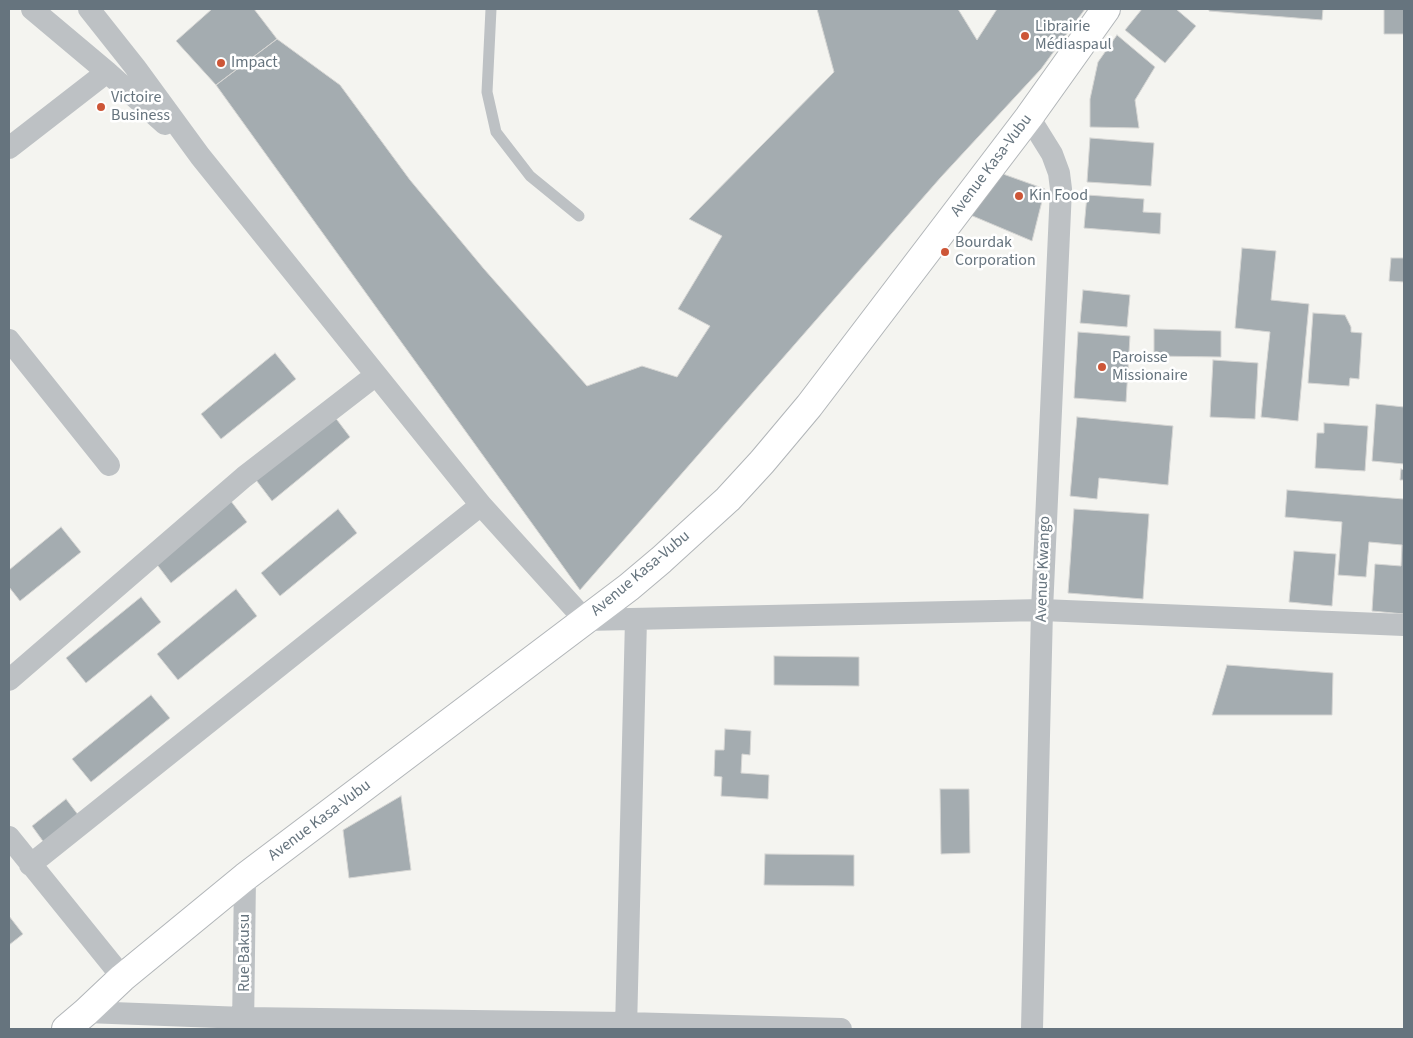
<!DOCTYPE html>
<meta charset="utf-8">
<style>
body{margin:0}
#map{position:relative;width:1413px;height:1038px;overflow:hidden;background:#f4f4f0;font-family:"Source Sans 3",sans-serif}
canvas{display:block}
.frame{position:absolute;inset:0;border:10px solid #66747e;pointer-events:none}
</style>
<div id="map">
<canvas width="1413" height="1038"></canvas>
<div class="frame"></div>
</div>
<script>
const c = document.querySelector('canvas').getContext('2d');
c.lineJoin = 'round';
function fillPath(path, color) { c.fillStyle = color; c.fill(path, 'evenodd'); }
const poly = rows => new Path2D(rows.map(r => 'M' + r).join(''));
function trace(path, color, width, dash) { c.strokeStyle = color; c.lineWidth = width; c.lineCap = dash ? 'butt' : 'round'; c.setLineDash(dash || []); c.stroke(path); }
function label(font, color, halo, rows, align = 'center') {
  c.font = font + ' "Source Sans 3",sans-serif'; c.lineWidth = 5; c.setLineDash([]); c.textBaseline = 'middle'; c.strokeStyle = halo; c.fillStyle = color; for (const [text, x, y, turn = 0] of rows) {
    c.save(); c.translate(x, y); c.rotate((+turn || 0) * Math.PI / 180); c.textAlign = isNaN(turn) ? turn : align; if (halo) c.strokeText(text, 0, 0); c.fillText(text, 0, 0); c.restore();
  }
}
const building = poly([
 [212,9,254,9,277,39,216,85,176,41,212,9],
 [817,9,958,9,977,40,997,9,1085,9,1041,69,941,177,580,590,216,85,277,39,340,85,410,180,484,269,587,386,642,366,677,377,710,326,678,309,722,236,689,219,834,72,817,9],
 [1142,9,1176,9,1196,26,1165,63,1125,30,1142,9],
 [1209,9,1323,9,1322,20,1209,11,1209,9],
 [1384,9,1404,9,1404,34,1384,34,1384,9],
 [1117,35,1155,67,1135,100,1139,128,1090,127,1090,99,1098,62,1117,35],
 [1090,138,1154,143,1151,186,1087,182,1090,138],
 [1003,174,1045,189,1032,241,968,214,1003,174],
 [1087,195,1144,199,1143,212,1161,213,1160,234,1084,228,1087,195],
 [1242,248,1276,251,1271,300,1309,304,1298,421,1261,417,1270,332,1235,328,1242,248],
 [1391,258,1404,258,1404,282,1389,281,1391,258],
 [1083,290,1130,295,1127,327,1080,323,1083,290],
 [1313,313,1345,315,1351,327,1351,332,1362,333,1359,379,1350,378,1349,386,1308,383,1313,313],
 [1154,329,1221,331,1221,357,1154,356,1154,329],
 [1078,332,1130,336,1126,402,1074,398,1078,332],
 [275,353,296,379,221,439,201,414,275,353],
 [1213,360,1258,363,1255,419,1210,417,1213,360],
 [1404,399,1404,464,1372,461,1376,404,1404,407,1404,399],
 [331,412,350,437,272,501,253,476,331,412],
 [1077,417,1173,426,1168,485,1099,478,1097,499,1070,496,1077,417],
 [1324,423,1368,426,1365,471,1315,468,1317,433,1324,433,1324,423],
 [1401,469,1404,470,1404,480,1400,480,1401,469],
 [1287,490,1404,499,1404,614,1372,611,1375,564,1401,566,1402,545,1369,542,1366,577,1338,575,1342,522,1285,517,1287,490],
 [227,496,247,522,171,583,152,558,227,496],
 [338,509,357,533,280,596,261,573,338,509],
 [1074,509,1149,514,1143,599,1068,593,1074,509],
 [61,527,81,552,20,601,9,587,9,570,61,527],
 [1294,551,1336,554,1332,606,1289,602,1294,551],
 [236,589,257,616,178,680,157,654,236,589],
 [141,597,161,622,86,683,66,658,141,597],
 [774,656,859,657,859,686,774,685,774,656],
 [1227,665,1333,673,1332,715,1212,715,1227,665],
 [151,695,170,718,91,782,72,759,151,695],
 [725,729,751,731,750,755,742,754,741,773,769,775,768,799,721,796,722,777,714,776,715,750,724,750,725,729],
 [940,789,969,789,970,853,941,854,940,789],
 [401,796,411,870,349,878,343,830,401,796],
 [66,799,79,816,45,844,32,826,66,799],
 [765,854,854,855,854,886,764,885,765,854],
 [9,916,23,934,9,945,9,916]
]);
fillPath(building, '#a4acb0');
trace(building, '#d5d5d3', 1);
const primary = poly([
 [66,1029,86,1012,122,978,245,877,629,587,661,560,728,499,762,462,809,406,1029,117,1106,9]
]);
trace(primary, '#b1b5b8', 30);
trace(poly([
 [491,9,487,92,496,132,530,176,579,216]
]), '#bdc1c4', 11);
trace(poly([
 [32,9,107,72,165,124],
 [89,9,135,67,200,156,481,505,585,620,1042,610,1404,625],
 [1029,117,1052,154,1059,173,1061,189,1042,610,1032,1029],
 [9,148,107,72],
 [9,340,109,465],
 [9,680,244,477,376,375],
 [9,837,123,978],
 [30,865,481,505],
 [86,1012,244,1018,626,1023,841,1029],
 [243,1029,245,877],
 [626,1029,636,619]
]), '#bdc1c4', 22);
trace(primary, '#fff', 28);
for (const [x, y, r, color] of [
 [1025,36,5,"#cd5637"],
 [221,63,5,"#cd5637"],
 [101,107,5,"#cd5637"],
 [1019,196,5,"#cd5637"],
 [945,252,5,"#cd5637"],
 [1102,367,5,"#cd5637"]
]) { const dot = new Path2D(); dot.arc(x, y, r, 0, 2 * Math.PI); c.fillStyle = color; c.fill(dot); trace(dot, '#fff', 2); }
label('16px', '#66747e', '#fff', [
 ["Librairie",1035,27],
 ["Médiaspaul",1035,45],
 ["Impact",231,63],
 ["Victoire",111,98],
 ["Business",111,116],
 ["Kin Food",1029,196],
 ["Bourdak",955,243],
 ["Corporation",955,261],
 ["Paroisse",1112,358],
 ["Missionaire",1112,376]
], 'left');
label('16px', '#66747e', '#fff', [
 ["Avenue Kasa-Vubu",992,166,-53],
 ["Avenue Kwango",1044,569,-88],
 ["Avenue Kasa-Vubu",641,574,-40],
 ["Avenue Kasa-Vubu",320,821,-37],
 ["Rue Bakusu",245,953,-90]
]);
</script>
